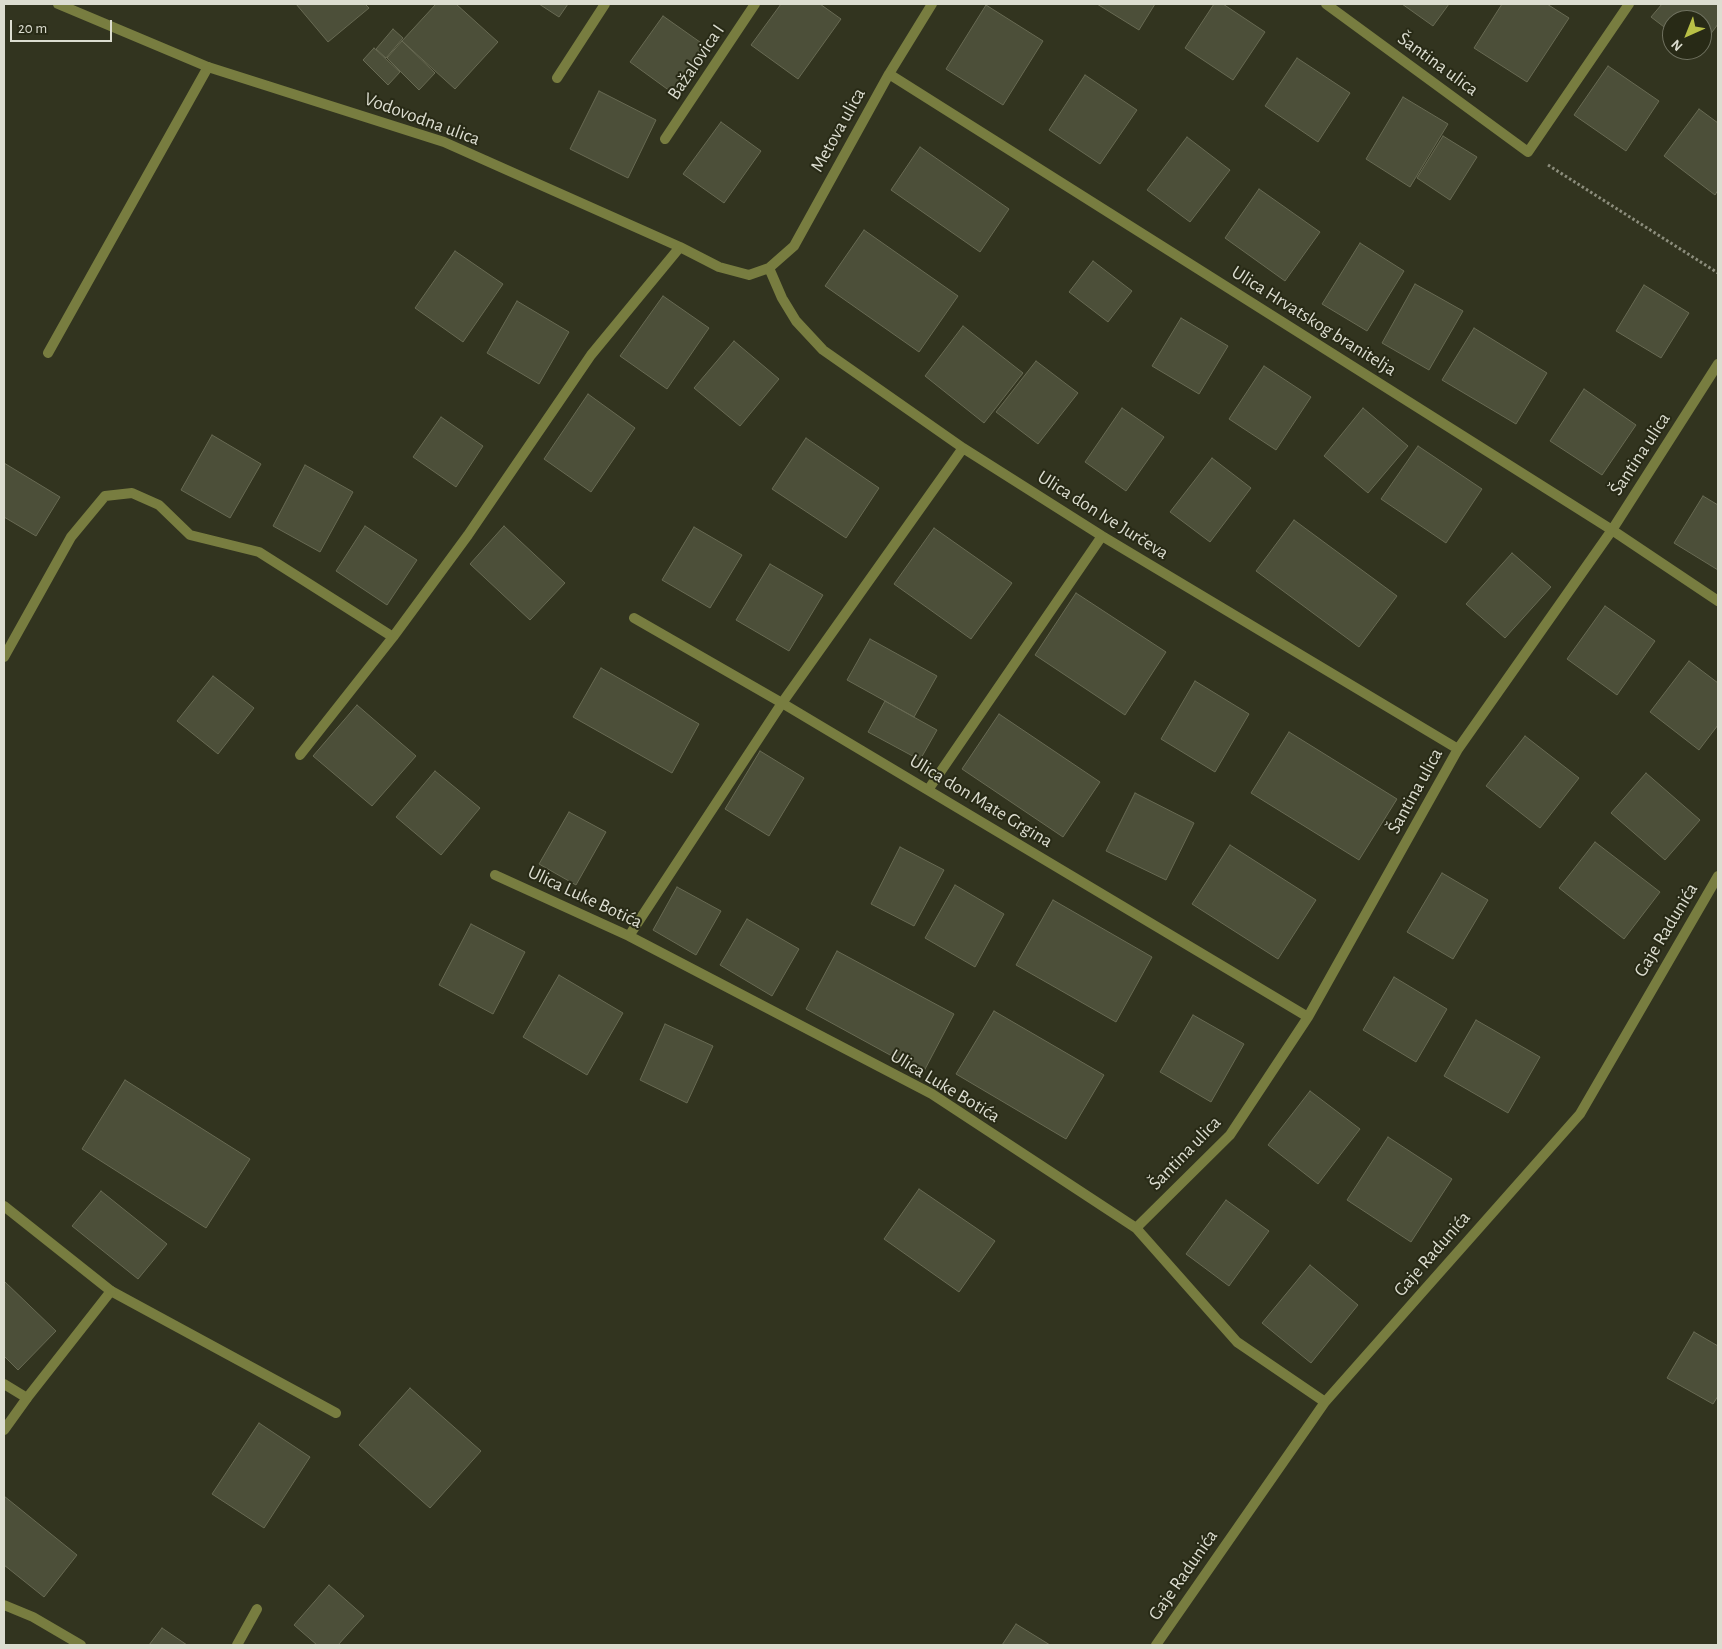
<!DOCTYPE html>
<meta charset="utf-8">
<style>
body{margin:0}
#map{position:relative;width:1722px;height:1649px;overflow:hidden;background:#32341f;font-family:"Alegreya Sans",sans-serif}
canvas{display:block}
.frame{position:absolute;inset:0;border:5px solid #dcddd0;pointer-events:none}
.north{position:absolute;left:1662px;top:10px;width:50px;height:50px;box-sizing:border-box;background:#282a16;border:1px solid #707260;border-radius:50%;rotate:224deg;font-size:14px;font-weight:700;line-height:20px;text-align:center;color:#dcddd0}
.north::after{content:'';display:block;margin:auto;width:18px;height:22px;background:#b9c046;clip-path:polygon(50% 0,100% 100%,50% 72%,0 100%)}
.scale{position:absolute;left:10px;top:20px;width:102px;height:22px;box-sizing:border-box;border:2px solid #dcddd0;border-top:0;padding-left:6px;font-size:15px;line-height:18px;white-space:nowrap;color:#dcddd0;-webkit-text-stroke:4px #282a16;paint-order:stroke}
</style>
<div id="map">
<canvas width="1722" height="1649"></canvas>
<div class="frame"></div>
<div class="north">N</div>
<div class="scale">20 m</div>
</div>
<script>
const c = document.querySelector('canvas').getContext('2d');
c.lineJoin = 'round';
function fillPath(path, color) { c.fillStyle = color; c.fill(path, 'evenodd'); }
const poly = rows => new Path2D(rows.map(r => 'M' + r).join(''));
function trace(path, color, width, dash) { c.strokeStyle = color; c.lineWidth = width; c.lineCap = dash ? 'butt' : 'round'; c.setLineDash(dash || []); c.stroke(path); }
function label(font, color, halo, rows, align = 'center') {
  c.font = font + ' "Alegreya Sans",sans-serif'; c.lineWidth = 4; c.setLineDash([]); c.textBaseline = 'middle'; c.strokeStyle = halo; c.fillStyle = color; for (const [text, x, y, turn = 0] of rows) {
    c.save(); c.translate(x, y); c.rotate((+turn || 0) * Math.PI / 180); c.textAlign = isNaN(turn) ? turn : align; if (halo) c.strokeText(text, 0, 0); c.fillText(text, 0, 0); c.restore();
  }
}
const building = poly([
 [296,4,365,4,369,8,328,42,296,4],
 [436,4,456,4,498,42,455,89,402,41,436,4],
 [539,4,568,4,559,17,539,4],
 [781,4,820,4,841,19,798,79,751,45,781,4],
 [1097,4,1155,4,1139,30,1097,4],
 [1214,4,1223,4,1265,32,1233,80,1185,48,1214,4],
 [1402,4,1449,4,1433,26,1402,4],
 [1502,4,1547,4,1569,18,1527,82,1474,48,1502,4],
 [1662,4,1718,4,1718,24,1702,46,1702,20,1672,20,1672,33,1651,17,1662,4],
 [986,5,1043,41,1003,105,946,69,986,5],
 [663,16,707,47,674,94,630,62,663,16],
 [393,29,403,38,386,58,376,49,393,29],
 [402,41,435,73,419,90,387,58,402,41],
 [374,48,400,72,388,85,363,60,374,48],
 [1297,58,1350,93,1318,142,1265,106,1297,58],
 [1608,66,1659,101,1626,151,1574,115,1608,66],
 [1085,75,1137,110,1100,164,1049,130,1085,75],
 [599,91,656,120,628,178,570,149,599,91],
 [1403,97,1448,124,1410,187,1366,159,1403,97],
 [1699,109,1718,123,1718,190,1715,195,1664,156,1699,109],
 [721,122,761,151,724,203,683,174,721,122],
 [1443,136,1477,157,1450,200,1417,178,1443,136],
 [1187,137,1230,170,1190,222,1147,190,1187,137],
 [920,147,1009,209,980,252,891,190,920,147],
 [1259,189,1320,232,1285,281,1225,238,1259,189],
 [864,230,958,296,919,352,825,286,864,230],
 [1360,243,1404,271,1367,331,1322,304,1360,243],
 [455,251,503,284,463,342,415,308,455,251],
 [1093,261,1132,291,1108,322,1069,292,1093,261],
 [1415,284,1463,311,1429,370,1382,343,1415,284],
 [1644,285,1689,313,1661,358,1616,331,1644,285],
 [663,296,709,328,667,389,620,356,663,296],
 [517,301,569,332,539,384,487,353,517,301],
 [1181,318,1228,346,1199,394,1152,366,1181,318],
 [963,326,1023,373,984,423,925,376,963,326],
 [1474,328,1547,373,1516,424,1442,380,1474,328],
 [734,341,779,379,740,426,694,388,734,341],
 [1036,361,1078,393,1038,444,996,412,1036,361],
 [1264,366,1311,397,1276,450,1229,419,1264,366],
 [1584,389,1636,425,1602,475,1550,441,1584,389],
 [588,394,635,428,591,492,544,459,588,394],
 [1122,408,1164,437,1126,491,1085,462,1122,408],
 [1363,408,1408,446,1368,493,1324,456,1363,408],
 [441,417,483,446,456,487,413,457,441,417],
 [212,435,261,464,230,518,181,490,212,435],
 [806,438,879,488,846,538,772,489,806,438],
 [1418,446,1482,489,1446,543,1381,499,1418,446],
 [1212,458,1251,488,1210,542,1170,512,1212,458],
 [4,463,60,497,36,536,4,517,4,463],
 [305,465,353,492,320,552,273,526,305,465],
 [1703,496,1718,505,1718,570,1674,543,1703,496],
 [1294,520,1397,596,1359,647,1256,571,1294,520],
 [365,526,417,560,387,605,336,571,365,526],
 [504,526,565,583,530,620,470,564,504,526],
 [694,527,742,555,710,608,662,580,694,527],
 [934,528,1012,583,971,639,894,584,934,528],
 [1512,553,1551,587,1505,638,1466,604,1512,553],
 [770,564,823,595,789,651,736,620,770,564],
 [1076,593,1166,652,1125,715,1035,655,1076,593],
 [1605,606,1655,641,1617,695,1567,659,1605,606],
 [870,639,937,676,914,717,847,680,870,639],
 [1689,661,1718,683,1718,725,1699,750,1650,712,1689,661],
 [601,668,699,724,672,773,573,717,601,668],
 [213,676,254,708,218,754,177,721,213,676],
 [1195,681,1249,714,1215,772,1161,739,1195,681],
 [885,701,937,730,920,760,868,732,885,701],
 [357,705,416,756,372,806,313,756,357,705],
 [999,714,1100,782,1063,837,962,769,999,714],
 [1289,732,1397,799,1359,860,1251,793,1289,732],
 [1525,736,1579,778,1540,828,1486,786,1525,736],
 [760,751,804,778,769,836,725,809,760,751],
 [435,771,480,808,441,855,396,817,435,771],
 [1646,773,1700,820,1665,860,1611,813,1646,773],
 [1135,793,1194,823,1166,880,1106,851,1135,793],
 [569,812,606,832,576,885,539,864,569,812],
 [1595,842,1660,892,1624,939,1559,888,1595,842],
 [1230,845,1316,900,1278,959,1192,904,1230,845],
 [900,847,944,870,914,926,871,904,900,847],
 [1442,873,1488,900,1453,959,1407,932,1442,873],
 [955,885,1004,914,975,967,925,938,955,885],
 [677,887,721,911,696,955,653,930,677,887],
 [1053,900,1152,957,1116,1022,1016,965,1053,900],
 [747,919,799,949,772,996,720,965,747,919],
 [471,924,525,952,493,1014,439,985,471,924],
 [837,951,954,1014,923,1073,806,1009,837,951],
 [559,975,623,1013,587,1075,523,1037,559,975],
 [1394,977,1447,1009,1416,1062,1363,1030,1394,977],
 [994,1011,1104,1075,1066,1139,956,1074,994,1011],
 [1193,1015,1244,1044,1211,1102,1160,1072,1193,1015],
 [1476,1020,1540,1057,1508,1113,1444,1076,1476,1020],
 [665,1024,713,1046,687,1103,640,1080,665,1024],
 [125,1080,250,1159,206,1228,82,1149,125,1080],
 [1310,1091,1360,1129,1318,1184,1268,1145,1310,1091],
 [1388,1137,1452,1179,1411,1242,1347,1200,1388,1137],
 [919,1189,995,1241,959,1292,884,1239,919,1189],
 [101,1191,167,1244,138,1279,72,1226,101,1191],
 [1226,1200,1269,1231,1229,1286,1186,1254,1226,1200],
 [1310,1265,1358,1305,1311,1363,1262,1323,1310,1265],
 [4,1281,56,1331,18,1370,4,1356,4,1281],
 [1694,1332,1718,1346,1718,1396,1713,1404,1667,1378,1694,1332],
 [410,1388,481,1451,430,1508,359,1445,410,1388],
 [259,1423,310,1457,264,1528,212,1494,259,1423],
 [4,1496,77,1555,44,1597,4,1565,4,1496],
 [329,1585,364,1616,338,1645,317,1645,294,1625,329,1585],
 [1016,1624,1050,1645,1002,1645,1016,1624],
 [162,1628,187,1645,149,1645,162,1628]
]);
fillPath(building, '#4c4f39');
trace(building, '#686a53', 1);
trace(poly([
 [1548,165,1718,273]
]), '#8c8d7c', 3, [2.5, 2.5]);
trace(poly([
 [48,353,208,67],
 [111,1291,336,1413],
 [4,1384,27,1398]
]), '#787d40', 10);
trace(poly([
 [58,4,208,67,444,142,680,247,719,267,749,275,769,268,794,246,889,74,932,4],
 [1326,4,1528,152,1629,4],
 [889,74,1612,530,1718,601],
 [557,78,605,4],
 [665,139,755,4],
 [769,268,782,298,796,321,823,350,963,448,1102,536,1458,749],
 [634,618,782,703,1308,1017],
 [4,657,71,537,105,496,132,493,159,505,190,535,259,552,393,637],
 [300,755,393,637,468,535,591,355,680,247],
 [928,790,1102,536],
 [495,875,629,936,932,1094,1136,1228,1237,1342,1325,1402],
 [629,936,782,703,963,448],
 [4,1206,111,1291,27,1398,4,1430],
 [1136,1228,1230,1135,1308,1017,1458,749,1612,530,1718,364],
 [4,1605,33,1617,81,1645],
 [237,1645,257,1609],
 [1156,1645,1325,1402,1580,1114,1718,876]
]), '#787d40', 10);
label('19px', '#dcddd0', '#282a16', [
 ["Bažalovica I",696,62,-56],
 ["Šantina ulica",1438,64,36],
 ["Vodovodna ulica",422,119,20],
 ["Metova ulica",838,130,-61],
 ["Ulica Hrvatskog branitelja",1314,321,32],
 ["Šantina ulica",1640,454,-57],
 ["Ulica don Ive Jurčeva",1103,515,32],
 ["Šantina ulica",1415,791,-61],
 ["Ulica don Mate Grgina",981,801,31],
 ["Ulica Luke Botića",585,897,25],
 ["Gaje Radunića",1666,930,-59],
 ["Ulica Luke Botića",945,1086,31],
 ["Šantina ulica",1185,1153,-46],
 ["Gaje Radunića",1432,1254,-49],
 ["Gaje Radunića",1183,1575,-55]
]);
</script>
